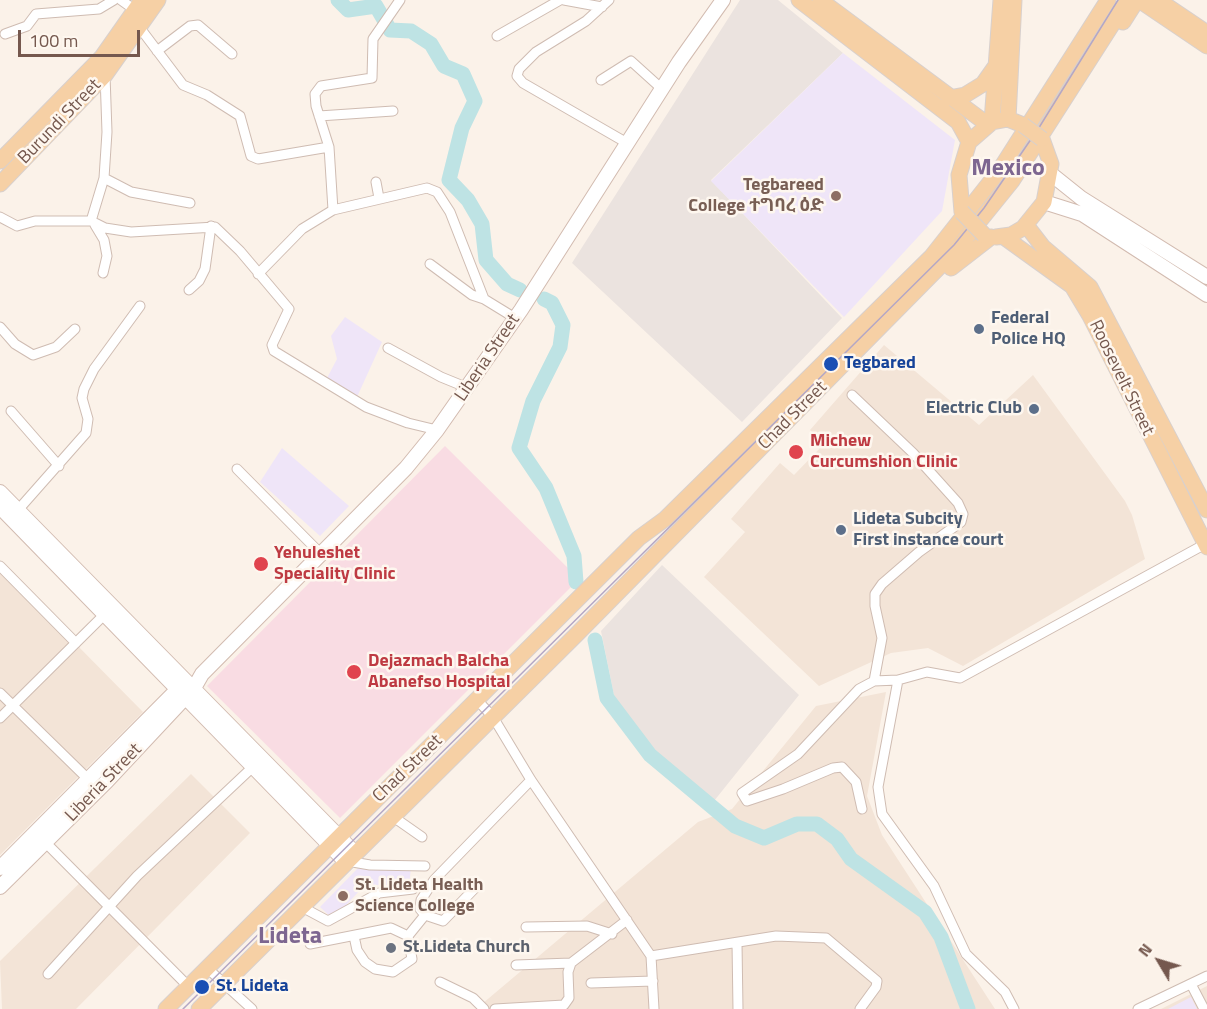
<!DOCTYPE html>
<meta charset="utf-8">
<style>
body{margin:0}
#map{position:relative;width:1207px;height:1009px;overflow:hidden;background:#fbf2e9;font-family:"Titillium Web",sans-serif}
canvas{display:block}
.north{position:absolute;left:1129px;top:931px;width:60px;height:60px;-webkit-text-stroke:4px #fef7ef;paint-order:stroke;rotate:308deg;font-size:16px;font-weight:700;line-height:24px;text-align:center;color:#75584e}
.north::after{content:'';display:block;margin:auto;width:21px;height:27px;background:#75584e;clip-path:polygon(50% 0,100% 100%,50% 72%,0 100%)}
.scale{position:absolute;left:18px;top:30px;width:122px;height:27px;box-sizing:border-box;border:3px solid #75584e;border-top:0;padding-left:8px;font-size:18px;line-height:21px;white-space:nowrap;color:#75584e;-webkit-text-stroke:4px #fef7ef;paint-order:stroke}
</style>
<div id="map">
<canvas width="1207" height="1009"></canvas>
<div class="north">N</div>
<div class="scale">100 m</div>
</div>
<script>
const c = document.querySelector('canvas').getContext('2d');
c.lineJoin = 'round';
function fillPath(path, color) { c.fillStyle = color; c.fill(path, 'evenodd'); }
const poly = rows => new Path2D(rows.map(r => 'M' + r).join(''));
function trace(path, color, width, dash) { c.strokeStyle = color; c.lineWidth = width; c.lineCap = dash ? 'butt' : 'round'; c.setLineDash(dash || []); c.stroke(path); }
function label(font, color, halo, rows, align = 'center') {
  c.font = font + ' "Titillium Web","Noto Sans Ethiopic",sans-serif'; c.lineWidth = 5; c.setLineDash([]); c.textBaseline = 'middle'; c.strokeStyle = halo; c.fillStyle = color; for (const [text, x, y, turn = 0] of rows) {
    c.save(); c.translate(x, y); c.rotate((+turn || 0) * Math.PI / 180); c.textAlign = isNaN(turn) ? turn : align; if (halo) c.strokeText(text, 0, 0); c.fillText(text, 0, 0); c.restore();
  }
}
fillPath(poly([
 [884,345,979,425,1033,375,1125,501,1132,515,1145,559,963,666,928,648,891,653,819,686,704,577,745,532,731,519,780,463,794,475,824,444,810,430],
 [0,567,143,712,0,855],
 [886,692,867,796,882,835,995,1009,476,1009,698,822,732,809,816,706],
 [191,774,250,833,76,1009,2,1009,0,961],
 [1207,986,1207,1009,1161,1009]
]), '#f3e4d7');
fillPath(poly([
 [740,0,778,0,843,53,711,180,842,318,742,422,572,263],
 [662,565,799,695,714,801,658,754,615,700,601,631]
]), '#ebe3df');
fillPath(poly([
 [843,53,955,140,942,211,844,317,711,181],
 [345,317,382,342,357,397,327,378,337,359,331,336],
 [282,448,349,506,320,536,260,482],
 [358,868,411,868,409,885,365,885,333,919,320,907],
 [1191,997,1197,1009,1168,1009]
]), '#efe5f8');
fillPath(poly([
 [445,446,579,579,340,818,207,686]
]), '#f9dce3');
trace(poly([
 [338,0,348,10,376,6,390,30,411,31,431,44,444,66,463,74,475,101,462,128,449,180,468,200,482,224,486,260,507,284,520,290],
 [544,299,552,303,563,325,560,347,533,401,519,448,546,488,574,556,576,582],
 [595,640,607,698,650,755,735,826,764,838,797,824,817,824,837,839,851,859,925,912,941,937,968,1009]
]), '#bee3e4', 15);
const street = poly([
 [121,0,135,10],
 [564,0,602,7],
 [609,0,586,21,536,52,519,69,517,76,523,83,627,143],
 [140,28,183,85,207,95,240,116,251,156,258,159,329,147],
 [5,34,27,26,36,14,99,9,114,0],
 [497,36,560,0],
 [157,51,190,26,198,25,232,54],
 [601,80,631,61,662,89],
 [319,116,393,111],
 [104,178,131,192,190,203],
 [376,182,379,198],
 [333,210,329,147,316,106,315,94,321,86,372,78,373,39,400,0],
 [0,217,17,226,35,221,91,221,105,228,131,232,215,227,240,251,289,309,272,345,274,351,366,407,408,423,437,430],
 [91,221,104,178,107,132,105,75],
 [95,225,104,240,107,256,103,273],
 [430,264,472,295,484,299,515,318],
 [258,274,302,229,333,210,427,188,437,192,450,212,484,299],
 [189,290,199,281,205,269,211,226],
 [0,327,15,344,33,355,56,347,75,329],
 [388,348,441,377,468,388],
 [852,395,913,453,958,503,963,514,961,522,919,552,882,584,875,594,875,606,882,638,874,681,898,680],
 [11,411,59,466],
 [237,469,322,555],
 [18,510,86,433,88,419,82,398,84,389,94,369,140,306],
 [0,566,76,643],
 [0,693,89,780],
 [478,701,493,717,531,780,651,956,776,936,826,938,877,981,876,987,860,1009],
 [0,718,107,612],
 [862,809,856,782,842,767,833,768,783,789,747,801,742,793,798,754,859,689,874,681],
 [392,816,422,837],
 [45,842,188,986],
 [347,861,370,865,425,866],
 [477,886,443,921,425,915,420,909,421,900,434,880,531,780],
 [300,906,328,921,379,893,413,889],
 [526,927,587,926,612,934],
 [354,936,357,950,365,962,375,969,393,972,412,959,408,936],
 [737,943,738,1009],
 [310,944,391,928,408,936,425,915],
 [651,956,654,1009],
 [516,965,571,963],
 [207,968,252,1009],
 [48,974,137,876,256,764],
 [440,982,473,998,484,1009],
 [591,983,653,981],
 [1191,984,1204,1009],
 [495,1009,564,1005,569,998,568,972,571,963,627,920],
 [1014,1009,1005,992,966,954,934,886,882,814,878,787,898,680,927,672,960,678,1207,543],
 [1138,1009,1207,976]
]);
const secondary = poly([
 [1051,174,1081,198,1207,277],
 [1044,202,1082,214,1207,295],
 [0,492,354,852],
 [0,507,345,861],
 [0,868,185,682],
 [0,887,107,781,194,688,202,674,406,468,437,430,521,310,679,62,723,0]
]);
const primary = poly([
 [799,0,958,122,969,142],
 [820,0,987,124],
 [1139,0,1207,46],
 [1158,0,1207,33],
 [1123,22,1137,0],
 [949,98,965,95,983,84,995,67],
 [1008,119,1014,0],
 [992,122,1001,0],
 [0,161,102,57,142,0],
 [0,184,105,75,158,0],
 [962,212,959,175,969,142,992,122,1008,119,1023,125],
 [1026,225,1043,247,1090,287,1207,510],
 [996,237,1011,235,1023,228,1044,202,1051,164,1042,139],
 [1004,237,1072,286,1090,316,1207,547],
 [951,268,991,237],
 [166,1009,639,538,665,519,932,256,999,171,1108,0],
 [199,1009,575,636,957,249,1012,181,1124,6]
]);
trace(street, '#cfbcb2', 11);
trace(secondary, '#d2bbb0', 16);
trace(primary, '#d8d0cd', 17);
trace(street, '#fff', 9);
trace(secondary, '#fff', 14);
trace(primary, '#f6d0a5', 15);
trace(poly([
 [183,1009,954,245,984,208,1040,126,1118,0]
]), '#b4a7c5', 1.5);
const primaryBridge = poly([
 [1023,125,1042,139],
 [962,212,984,235]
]);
trace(primaryBridge, '#d8d0cd', 17, []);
trace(primaryBridge, '#f6d0a5', 15);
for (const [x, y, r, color] of [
 [836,196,6,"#8d6e63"],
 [979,329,6,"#5c6f8a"],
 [831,364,8,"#1a4fb4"],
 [1034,409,6,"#5c6f8a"],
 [796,452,8,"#e0444e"],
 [841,530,6,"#5c6f8a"],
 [261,564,8,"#e0444e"],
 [354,672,8,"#e0444e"],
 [343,896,6,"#8d6e63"],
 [391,948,6,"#6b7280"],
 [202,987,8,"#1a4fb4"]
]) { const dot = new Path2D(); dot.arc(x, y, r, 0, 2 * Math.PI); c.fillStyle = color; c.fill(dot); trace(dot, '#fef7ef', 2); }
label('18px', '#75584e', '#fef7ef', [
 ["Burundi Street",60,122,-46],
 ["Liberia Street",488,358,-56],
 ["Roosevelt Street",1121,378,64],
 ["Chad Street",793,416,-45],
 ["Chad Street",408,769,-44],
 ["Liberia Street",104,783,-46]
]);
label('bold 18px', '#785e54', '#fef7ef', [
 ["Tegbareed",824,186],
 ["College ተግባረ ዕድ",824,207],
 ["St. Lideta Health",355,886,"left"],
 ["Science College",355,907,"left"]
], 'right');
label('bold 18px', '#4e5e75', '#fef7ef', [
 ["Federal",991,319],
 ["Police HQ",991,340],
 ["Electric Club",1022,409,"right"],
 ["Lideta Subcity",853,520],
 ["First instance court",853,541]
], 'left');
label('bold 18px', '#164399', '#fef7ef', [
 ["Tegbared",844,364],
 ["St. Lideta",216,987]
], 'left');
label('bold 18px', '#be3a42', '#fef7ef', [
 ["Michew",810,442],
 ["Curcumshion Clinic",810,463],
 ["Yehuleshet",274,554],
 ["Speciality Clinic",274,575],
 ["Dejazmach Balcha",368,662],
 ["Abanefso Hospital",368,683]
], 'left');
label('bold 18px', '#5b616d', '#fef7ef', [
 ["St.Lideta Church",403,948]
], 'left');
label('bold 24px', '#7d6690', '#fef7ef', [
 ["Mexico",1008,169],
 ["Lideta",290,937]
]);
</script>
